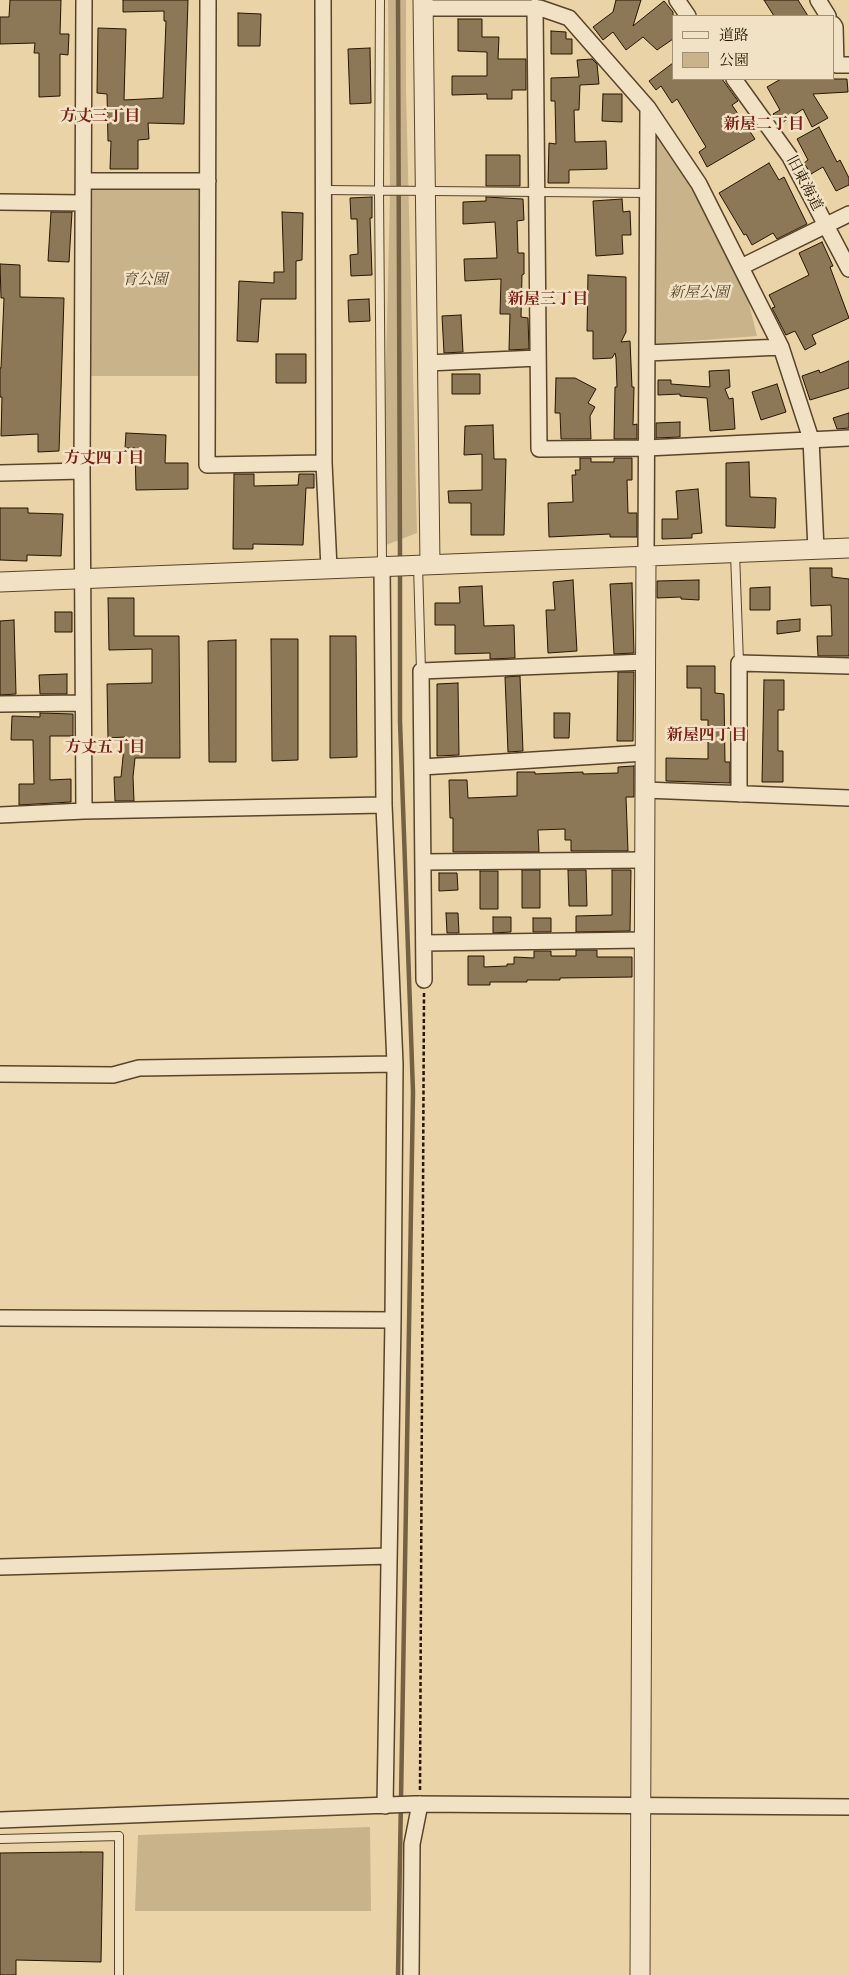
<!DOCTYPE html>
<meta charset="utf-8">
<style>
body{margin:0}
#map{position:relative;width:849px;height:1975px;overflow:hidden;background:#ead3a6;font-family:Vollkorn,"Noto Serif JP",serif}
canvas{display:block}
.legend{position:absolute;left:672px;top:15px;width:162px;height:65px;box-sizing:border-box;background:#f1e2c5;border:1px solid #a09076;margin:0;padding:6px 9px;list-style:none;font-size:15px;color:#271500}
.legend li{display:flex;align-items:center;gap:10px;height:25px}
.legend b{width:25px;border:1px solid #a09076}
</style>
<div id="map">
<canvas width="849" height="1975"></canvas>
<ul class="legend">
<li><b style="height:6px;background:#f1e2c5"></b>道路</li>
<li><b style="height:14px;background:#c9b38a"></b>公園</li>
</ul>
</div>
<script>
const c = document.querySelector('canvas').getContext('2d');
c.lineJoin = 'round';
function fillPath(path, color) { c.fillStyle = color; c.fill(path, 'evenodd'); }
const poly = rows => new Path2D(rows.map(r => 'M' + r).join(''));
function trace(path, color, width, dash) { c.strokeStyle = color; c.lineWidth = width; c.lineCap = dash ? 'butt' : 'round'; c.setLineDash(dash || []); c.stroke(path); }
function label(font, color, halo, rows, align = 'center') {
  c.font = font + ' Vollkorn,"Noto Serif JP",serif'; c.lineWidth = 5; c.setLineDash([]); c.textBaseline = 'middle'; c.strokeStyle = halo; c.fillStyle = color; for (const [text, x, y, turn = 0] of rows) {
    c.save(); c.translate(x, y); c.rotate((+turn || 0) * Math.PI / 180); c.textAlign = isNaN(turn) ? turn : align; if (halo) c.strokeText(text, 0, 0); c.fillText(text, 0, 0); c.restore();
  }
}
fillPath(poly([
 [388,0,406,0,406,91,417,533,386,545,382,535,390,194],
 [648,108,740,267,757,336,653,344],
 [84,181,208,187,208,376,83,376],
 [370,1827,371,1911,135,1911,138,1835]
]), '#c9b38a');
trace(poly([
 [398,0,400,561],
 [398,1975,413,1092,400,721,400,572]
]), '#746042', 4.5);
const building = poly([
 [10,0,61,0,60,34,69,34,68,55,60,54,60,96,39,97,39,53,34,53,35,43,0,44,0,17,9,17,10,0],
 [123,0,188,0,184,124,148,123,149,139,138,140,138,169,110,169,111,141,108,141,107,94,97,93,98,28,126,29,124,100,163,98,166,21,164,21,164,11,123,12,123,0],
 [616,0,641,0,633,26,664,1,673,12,673,39,657,50,643,37,626,50,613,32,603,40,593,27,613,12,616,0],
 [764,0,798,0,808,16,774,16,764,0],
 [238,13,261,14,260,46,238,46,238,13],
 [458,19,482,19,482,37,499,37,498,59,526,59,526,90,512,90,512,99,487,99,487,94,452,95,452,76,487,76,487,52,458,51,458,19],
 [551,31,566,32,566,39,572,39,572,54,551,54,551,31],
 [370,48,371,103,350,104,348,49,370,48],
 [592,59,597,64,599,84,580,85,579,110,574,110,575,142,606,141,607,169,569,170,569,183,548,183,549,143,556,144,555,101,551,101,551,78,579,77,577,60,592,59],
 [673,63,673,79,722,79,738,101,732,105,755,139,707,167,699,152,706,147,677,99,672,103,661,86,656,90,649,81,673,63],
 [781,79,847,79,848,92,813,94,828,118,812,127,803,109,780,124,773,114,780,110,767,87,781,79],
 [603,94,622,94,622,122,602,121,603,94],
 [819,127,837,162,840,160,849,178,849,185,836,191,823,167,811,174,804,163,808,160,797,139,819,127],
 [486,155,520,155,520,186,486,186,486,155],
 [769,163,779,180,784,177,807,224,777,239,773,233,752,245,746,234,744,235,719,193,769,163],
 [372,197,372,218,370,218,372,275,351,276,350,255,358,254,357,219,351,219,350,198,372,197],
 [486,197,523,199,524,220,517,221,518,253,524,253,524,274,522,275,521,317,528,318,529,349,509,350,510,314,500,314,501,279,465,281,464,259,497,258,495,222,463,224,463,202,486,201,486,197],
 [622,199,623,212,630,211,631,235,622,235,623,254,596,256,593,201,622,199],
 [51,212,72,212,69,262,48,261,51,212],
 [282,212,303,213,302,260,296,261,296,299,261,299,258,342,237,341,239,281,274,283,274,272,284,272,282,212],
 [822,242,833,266,830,267,849,318,812,335,816,344,805,350,795,331,786,335,772,308,775,307,769,295,809,275,799,253,822,242],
 [0,264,20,265,20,297,64,298,59,451,38,452,38,434,1,436,2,397,0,397,0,368,1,368,4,298,1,298,0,264],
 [588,275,626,277,626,332,621,342,630,341,632,387,634,387,633,425,637,424,637,439,614,439,615,387,617,387,616,358,615,353,612,358,593,359,593,331,587,331,588,275],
 [369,299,370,321,349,322,348,300,369,299],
 [461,315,463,352,444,353,442,316,461,315],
 [276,354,306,354,306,383,276,383,276,354],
 [849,361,849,388,810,400,802,376,819,370,820,373,849,361],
 [729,370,730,387,725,389,729,399,733,398,735,429,710,431,707,398,680,396,680,394,658,395,658,380,671,380,671,384,710,387,709,371,729,370],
 [452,374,480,374,480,394,452,394,452,374],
 [556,378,575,378,596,389,588,403,595,407,590,416,591,439,561,439,560,413,555,413,556,378],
 [777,384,786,412,761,420,752,392,777,384],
 [849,413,849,428,837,429,833,418,849,413],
 [680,422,680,437,656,438,656,423,680,422],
 [493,425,494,459,506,459,504,535,471,535,471,503,449,503,448,491,482,490,482,454,464,455,465,426,493,425],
 [126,433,166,435,165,463,188,463,188,489,136,490,135,448,125,448,126,433],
 [580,458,591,458,591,462,614,462,614,458,632,458,632,480,627,480,628,513,637,513,637,537,610,537,610,534,549,537,548,503,573,502,572,475,576,475,575,470,580,470,580,458],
 [749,462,750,497,776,498,775,528,726,526,726,463,749,462],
 [234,474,254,474,254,486,298,485,299,474,314,474,314,488,306,488,303,545,253,544,253,549,233,549,234,474],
 [698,489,702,533,692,534,692,538,662,539,662,519,678,519,676,491,698,489],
 [0,508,28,508,28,513,63,514,61,556,27,555,27,561,0,560,0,508],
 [810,568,832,568,832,577,849,579,849,656,818,656,817,636,832,636,831,605,811,606,810,568],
 [573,580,577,651,548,653,546,610,555,610,553,582,573,580],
 [699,580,699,600,681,599,681,597,657,598,657,581,699,580],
 [632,583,634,653,614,654,610,584,632,583],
 [482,586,484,626,514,625,515,658,490,659,490,653,455,654,455,625,435,625,435,603,460,603,459,587,482,586],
 [770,587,770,610,750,610,750,588,770,587],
 [108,598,134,598,134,636,179,636,180,758,135,758,133,777,134,801,115,801,114,777,121,777,125,737,108,738,107,684,152,683,152,649,109,650,108,598],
 [55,612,72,612,72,632,55,632,55,612],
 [800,619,800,631,777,634,777,621,800,619],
 [14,620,16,694,0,695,0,621,14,620],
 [330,636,356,636,357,757,330,758,330,636],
 [271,639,298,639,298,760,272,761,271,639],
 [236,640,236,762,209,762,208,641,236,640],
 [687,666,715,666,715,693,724,694,725,762,730,762,730,783,666,781,666,758,708,759,708,720,701,720,701,688,687,688,687,666],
 [618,672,634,672,633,741,617,741,618,672],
 [67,674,67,694,40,694,39,675,67,674],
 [520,676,523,751,508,752,505,677,520,676],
 [764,680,784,680,784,710,778,710,778,751,783,751,783,782,762,782,764,680],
 [458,683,459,755,437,756,437,684,458,683],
 [40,713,73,714,73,736,50,736,50,780,71,779,71,802,19,805,19,784,34,784,33,740,11,740,12,716,40,717,40,713],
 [554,713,570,713,569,738,554,738,554,713],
 [634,766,634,797,626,797,628,851,571,851,571,840,565,840,565,829,538,830,539,852,453,852,453,818,450,818,449,780,467,780,468,798,517,796,517,772,535,772,535,774,583,772,583,774,618,773,618,767,634,766],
 [522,870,540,870,540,908,522,908,522,870],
 [568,870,586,870,587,906,569,906,568,870],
 [612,870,631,870,630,931,576,932,576,916,612,915,612,870],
 [480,871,498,871,498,909,480,909,480,871],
 [439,873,457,873,458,890,439,891,439,873],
 [446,913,458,913,459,933,447,933,446,913],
 [493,917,511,917,511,932,493,933,493,917],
 [533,918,551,918,551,932,533,932,533,918],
 [576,950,597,950,597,957,632,957,632,977,560,978,560,980,527,980,527,982,490,982,490,985,468,985,468,956,484,956,484,967,507,966,507,964,514,964,514,957,534,958,534,951,551,951,551,956,576,956,576,950],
 [81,1852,103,1852,101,1962,16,1960,16,1975,0,1975,0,1853,81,1852]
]);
fillPath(building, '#8c7856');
trace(building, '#271500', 1);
const service = poly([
 [380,0,379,191,382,565],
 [323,190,647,193],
 [735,553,739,663],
 [418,565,421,671],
 [0,1839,119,1836,119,1975]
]);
const minor = poly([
 [208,0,207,465,324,463],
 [323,0,324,463,329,568],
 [677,0,688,16],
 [818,0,828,16],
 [535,7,539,449,647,448,849,438],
 [423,8,540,8,569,18,648,108,699,184,781,347,811,439,816,550],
 [833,24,835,27,836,65,849,65],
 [734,79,790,157,849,269],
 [84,181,208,181],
 [0,202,83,203],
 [741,267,849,214],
 [647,353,781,347],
 [427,363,538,358],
 [0,473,82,471],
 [646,557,648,108],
 [382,566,384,805,395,1064,393,1320,385,1806],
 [0,704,83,703],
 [422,767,645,753],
 [645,790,849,798],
 [739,794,739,663,849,666],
 [84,811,82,471,84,0],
 [0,815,84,811,384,805],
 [423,862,645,860],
 [424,943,644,940],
 [424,980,421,671,645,662],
 [0,1074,113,1075,139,1068,395,1064],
 [0,1318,393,1320],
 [0,1567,389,1556],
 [0,1820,414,1804,849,1807],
 [411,1975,412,1844,420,1804]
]);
const tertiary = poly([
 [423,0,430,564],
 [0,582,849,548],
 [640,1975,646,557]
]);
trace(service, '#58442a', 10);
trace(minor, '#58442a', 18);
trace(tertiary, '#58442a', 21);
trace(poly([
 [420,1790,424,993]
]), '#271500', 2.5, [4, 2.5]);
trace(service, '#f1e2c5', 8);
trace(minor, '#f1e2c5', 15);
trace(tertiary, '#f1e2c5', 19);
label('15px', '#271500', '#f1e2c5', [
 ["旧東海道",803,184,62]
]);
label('italic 15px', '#584429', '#f1e2c5', [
 ["育公園",145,281],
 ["新屋公園",699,294]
]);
label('bold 16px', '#7a1f14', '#f1e2c5', [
 ["方丈三丁目",100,118],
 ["新屋二丁目",764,126],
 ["新屋三丁目",548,301],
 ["方丈四丁目",104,460],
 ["新屋四丁目",707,737],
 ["方丈五丁目",105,749]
]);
</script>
